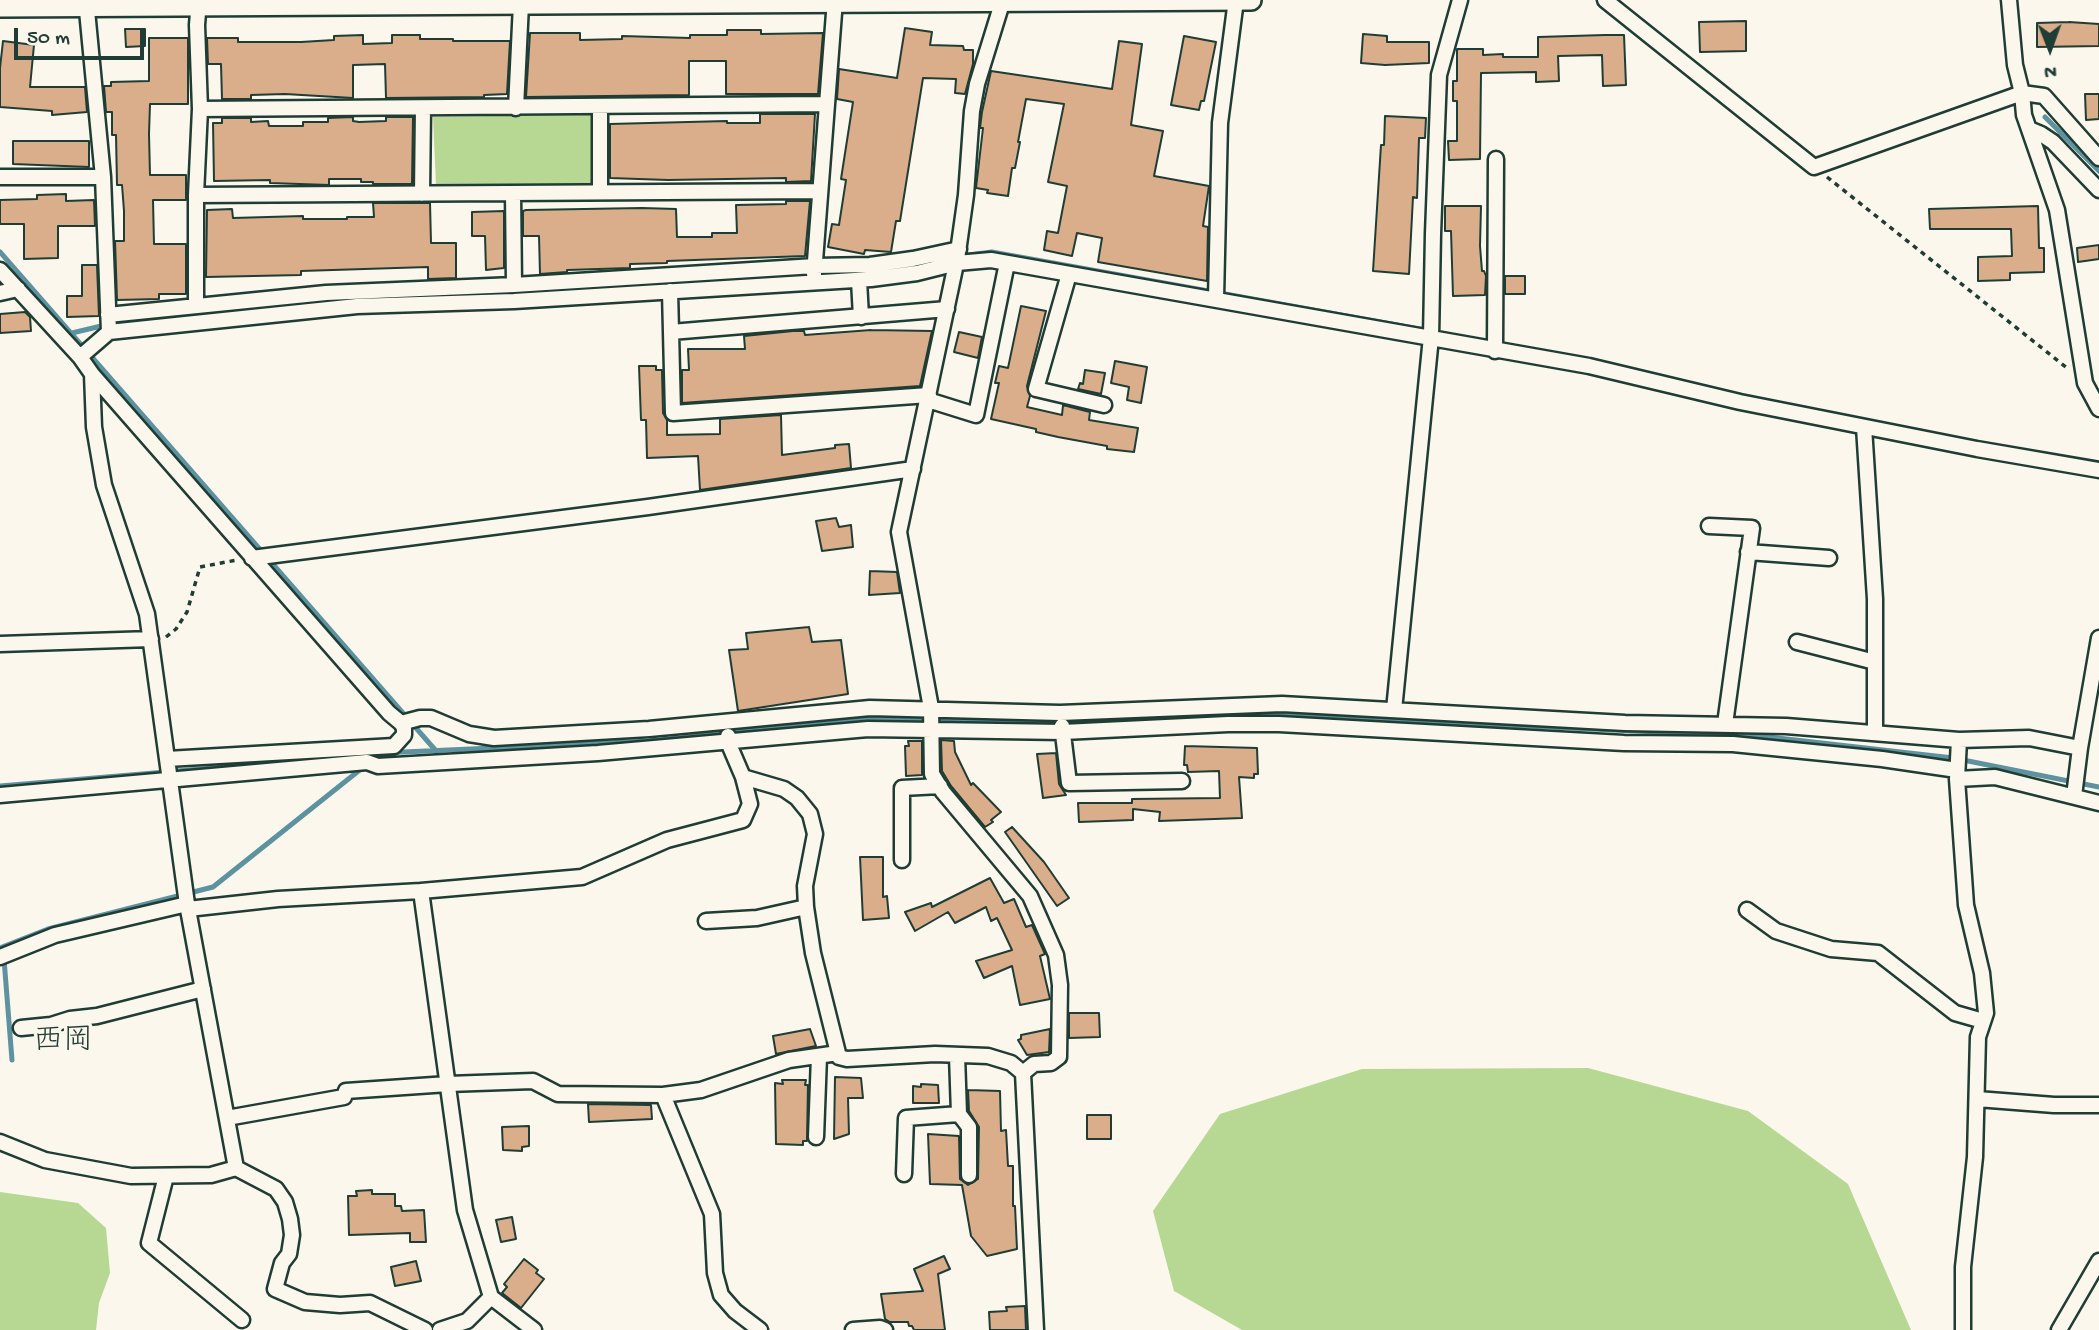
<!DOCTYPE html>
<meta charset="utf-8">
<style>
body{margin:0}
#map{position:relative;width:2099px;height:1330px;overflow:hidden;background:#fbf7ec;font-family:"Gochi Hand",sans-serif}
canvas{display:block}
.north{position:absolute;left:2015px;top:14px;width:70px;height:70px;-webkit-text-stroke:5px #fbf7ec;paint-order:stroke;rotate:179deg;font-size:19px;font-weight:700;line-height:28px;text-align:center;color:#1f3d34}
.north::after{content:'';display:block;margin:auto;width:24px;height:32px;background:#1f3d34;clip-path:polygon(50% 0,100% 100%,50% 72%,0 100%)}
.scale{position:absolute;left:14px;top:28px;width:130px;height:32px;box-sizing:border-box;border:4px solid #1f3d34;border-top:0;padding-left:9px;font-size:21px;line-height:24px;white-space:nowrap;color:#1f3d34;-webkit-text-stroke:5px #fbf7ec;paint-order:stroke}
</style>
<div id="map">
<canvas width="2099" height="1330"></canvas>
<div class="north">N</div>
<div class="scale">50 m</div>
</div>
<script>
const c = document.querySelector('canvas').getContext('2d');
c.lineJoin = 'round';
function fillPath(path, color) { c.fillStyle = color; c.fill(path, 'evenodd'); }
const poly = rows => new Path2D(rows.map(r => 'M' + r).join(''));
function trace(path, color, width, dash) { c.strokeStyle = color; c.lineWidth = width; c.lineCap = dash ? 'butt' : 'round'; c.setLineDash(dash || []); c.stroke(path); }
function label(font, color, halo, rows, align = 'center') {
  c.font = font + ' "Gochi Hand","Klee One",sans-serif'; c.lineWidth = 7; c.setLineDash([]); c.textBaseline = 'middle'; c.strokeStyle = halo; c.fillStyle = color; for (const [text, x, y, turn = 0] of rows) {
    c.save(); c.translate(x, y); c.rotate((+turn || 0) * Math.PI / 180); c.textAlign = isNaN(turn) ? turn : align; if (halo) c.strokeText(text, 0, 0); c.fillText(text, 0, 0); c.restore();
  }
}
fillPath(poly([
 [594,114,594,185,436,185,433,117],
 [1588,1068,1748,1111,1848,1184,1911,1330,1242,1330,1174,1291,1153,1211,1220,1114,1362,1069],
 [0,1192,78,1203,106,1228,110,1273,99,1303,96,1330,0,1330]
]), '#b7d892');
trace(poly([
 [2045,117,2099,171],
 [0,252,437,752],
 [961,256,992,252,1430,331],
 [895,268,924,264],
 [476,295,854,272],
 [267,309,351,300],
 [72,333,118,322,254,310],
 [0,786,378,754],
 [0,948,48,929,213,887,381,753,650,741,868,718,1075,724,1193,717,1284,715,1769,737,1953,758,2099,787],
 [4,959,12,1060]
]), '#5d92a0', 5);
const building = poly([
 [1746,21,1746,51,1700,52,1699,22,1746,21],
 [2069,22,2099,24,2099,46,2037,47,2037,23,2069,22],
 [905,28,932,32,930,45,963,46,964,50,973,50,973,64,965,94,955,93,956,79,923,78,900,221,896,221,891,252,865,250,864,254,828,247,832,224,839,225,846,180,841,179,853,102,837,99,839,69,897,78,905,28],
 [125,29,145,29,145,46,126,47,125,29],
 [727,30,761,30,761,34,823,33,818,94,726,94,726,61,689,61,689,95,526,97,530,33,580,33,580,40,622,39,622,36,690,38,690,35,727,35,727,30],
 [1363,34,1387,36,1387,42,1429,42,1429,63,1385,65,1361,63,1363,34],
 [363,35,363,44,392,43,392,35,420,35,420,39,453,39,453,41,510,41,507,94,484,95,484,97,386,98,385,64,353,65,353,98,285,94,251,95,251,99,222,99,221,64,208,64,207,38,238,38,238,42,301,42,334,40,334,36,363,35],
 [1605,35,1624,35,1626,85,1603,86,1602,55,1558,56,1559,81,1536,82,1536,72,1481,73,1480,159,1449,160,1448,141,1457,141,1457,101,1453,101,1453,81,1457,81,1457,49,1483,49,1483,55,1503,54,1503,57,1538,57,1538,37,1605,35],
 [1184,36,1216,42,1204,101,1201,101,1199,110,1171,105,1184,36],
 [149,38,188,38,188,104,150,104,149,134,150,175,186,175,186,200,153,200,154,244,186,244,186,294,159,294,159,299,117,300,115,241,124,241,124,211,122,185,117,185,116,135,112,135,112,112,106,112,104,86,111,86,111,82,149,81,149,38],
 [3,41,34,45,30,87,85,87,87,112,52,115,52,111,0,107,0,68,3,41],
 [1119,41,1142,44,1131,125,1163,131,1154,176,1209,186,1203,226,1208,227,1207,281,1098,262,1102,238,1077,233,1072,256,1044,250,1047,231,1058,233,1067,186,1048,182,1064,104,1026,99,1018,142,1020,142,1015,168,1012,168,1008,196,987,193,988,190,976,188,983,128,980,128,982,112,991,71,1112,89,1119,41],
 [2085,94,2099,94,2099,119,2086,120,2085,94],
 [760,114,815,114,811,181,786,182,786,178,668,180,610,178,610,124,727,121,727,123,760,123,760,114],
 [1385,116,1426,118,1425,138,1419,138,1417,198,1413,197,1409,274,1373,271,1381,145,1384,145,1385,116],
 [353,117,353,121,359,122,386,121,386,117,413,117,412,184,373,184,373,182,361,182,361,179,329,179,329,185,270,183,270,180,214,181,213,123,222,123,222,118,251,118,251,122,268,121,269,126,303,126,303,122,328,122,328,118,353,117],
 [13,141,89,141,89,167,13,164,13,141],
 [66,194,66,201,94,200,95,226,58,226,58,258,24,259,24,224,0,224,0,200,37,199,37,195,66,194],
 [786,201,810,201,805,256,667,261,667,263,630,264,630,268,567,270,567,272,540,274,539,236,523,236,523,211,526,210,642,208,676,209,677,237,712,237,712,233,737,233,736,205,786,204,786,201],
 [373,203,430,203,431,243,456,243,456,278,428,279,428,267,301,271,301,275,206,277,207,210,232,209,233,218,303,216,303,219,347,219,347,217,374,217,373,203],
 [1445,206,1481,206,1480,246,1482,271,1484,271,1486,276,1485,295,1453,296,1451,231,1445,231,1445,206],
 [2038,206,2039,248,2044,248,2044,272,2010,273,2010,280,1978,281,1978,257,2012,256,2011,229,1930,229,1929,209,2038,206],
 [504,211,504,268,486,270,485,236,472,236,472,212,504,211],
 [2099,245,2099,259,2078,262,2077,248,2099,245],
 [82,265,97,265,99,316,67,317,67,296,82,296,82,265],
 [1505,276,1525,276,1525,294,1505,294,1505,276],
 [1021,306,1046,311,1027,386,1030,396,1027,407,1062,415,1063,405,1090,412,1089,420,1138,428,1134,452,1107,449,1107,446,1058,437,1036,432,1036,429,991,419,999,383,995,383,999,366,1008,368,1021,306],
 [25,312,30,317,31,331,0,333,0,314,25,312],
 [871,330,932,331,920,386,682,403,682,370,689,370,688,349,745,349,744,336,793,331,804,331,805,335,871,330],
 [959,332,982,337,978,358,954,352,959,332],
 [1115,361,1147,367,1141,403,1127,400,1129,387,1111,383,1115,361],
 [639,366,656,366,656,370,662,370,663,413,667,420,667,435,720,434,720,419,781,415,782,455,835,448,835,445,849,444,851,468,700,490,698,456,647,458,646,420,641,420,639,366],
 [1085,370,1105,373,1101,394,1078,389,1080,383,1083,384,1085,370],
 [836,518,839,527,851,525,853,547,822,551,816,521,836,518],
 [870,571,897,572,900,593,869,595,870,571],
 [809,627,812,642,841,640,848,694,738,711,729,650,748,649,746,633,809,627],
 [941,740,954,741,955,752,971,785,973,783,1001,812,991,820,993,822,985,827,951,786,942,771,941,740],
 [908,741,922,741,922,775,906,776,905,746,909,746,908,741],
 [1185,746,1257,748,1258,774,1254,774,1254,778,1239,777,1242,818,1159,821,1160,812,1133,809,1133,820,1079,822,1078,803,1132,803,1132,799,1220,798,1219,771,1188,772,1187,765,1184,765,1185,746],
 [1056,753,1059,784,1066,795,1043,798,1037,754,1056,753],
 [1012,827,1044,862,1069,898,1057,906,1005,832,1012,827],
 [860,857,883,857,883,897,887,896,889,918,863,920,860,857],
 [990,878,1004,903,1014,899,1026,927,1032,925,1045,954,1040,956,1050,999,1020,1005,1012,966,984,978,976,961,1012,950,997,918,991,921,986,907,955,923,948,912,915,931,905,912,931,903,932,907,990,878],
 [1069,1013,1099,1013,1100,1037,1069,1038,1069,1013],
 [810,1029,816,1046,776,1054,773,1036,810,1029],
 [1050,1029,1049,1052,1027,1055,1018,1040,1021,1039,1021,1035,1050,1029],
 [835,1077,861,1078,863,1098,848,1098,849,1134,834,1139,835,1077],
 [782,1080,806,1080,805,1085,808,1085,807,1141,803,1141,803,1145,776,1144,775,1083,783,1084,782,1080],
 [921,1084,938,1085,939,1103,913,1103,913,1086,921,1087,921,1084],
 [968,1090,1000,1091,1001,1131,1006,1130,1008,1166,1013,1166,1013,1206,1015,1206,1017,1249,987,1256,971,1236,962,1185,930,1184,928,1134,959,1136,960,1179,968,1185,978,1179,979,1127,969,1111,968,1090],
 [588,1104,651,1105,652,1119,589,1122,588,1104],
 [1087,1115,1111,1115,1111,1139,1087,1139,1087,1115],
 [529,1126,529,1146,522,1147,522,1151,503,1150,502,1127,529,1126],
 [372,1190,372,1194,395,1194,395,1206,401,1206,402,1211,424,1210,426,1242,410,1242,410,1233,349,1235,348,1196,357,1196,356,1191,372,1190],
 [512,1217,516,1239,501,1242,496,1220,512,1217],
 [944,1256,950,1269,938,1274,945,1330,914,1330,912,1326,909,1326,908,1322,890,1322,885,1319,881,1294,923,1291,914,1269,944,1256],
 [524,1259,538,1270,536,1273,544,1279,521,1308,502,1293,507,1287,504,1284,524,1259],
 [416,1261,421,1281,395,1286,391,1267,416,1261],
 [1025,1306,1026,1330,990,1330,989,1312,1007,1311,1006,1307,1025,1306]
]);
fillPath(building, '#daae8b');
trace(building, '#1f3d34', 2);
const street = poly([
 [1003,0,977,84,972,111,966,195,957,259,899,532,931,708,932,774,943,792,1030,896,1056,955,1060,985,1059,1057,1051,1063,1034,1064,1023,1073,1036,1330],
 [1605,0,1814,167,2022,93,2044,96,2099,158],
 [2009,0,2015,65,2022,93,2024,115,2057,210,2085,383,2099,409],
 [600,107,600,192],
 [516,108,521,4],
 [200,109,827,104],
 [2029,129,2041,134,2053,142,2099,190],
 [0,177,103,177],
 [513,193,514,285],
 [422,194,423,108],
 [196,195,820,191],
 [0,270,80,357,92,374,389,713,401,723,404,728,404,735,394,746,167,759],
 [814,274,835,0],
 [1069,274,1036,389,1104,405],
 [859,280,861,317],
 [670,291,673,413,929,395],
 [0,293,18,289],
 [1216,298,1220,123,1236,0],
 [196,306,196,195,200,109,197,25,199,0],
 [108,315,326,293,514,285,815,266,870,265,913,259,959,249],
 [109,332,357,306,514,301,871,279,917,273,957,263,991,260,1589,366,1740,402,1977,449,2099,470],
 [671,332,947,309],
 [1495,351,1496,159],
 [80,357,109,332,103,177,86,0],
 [92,374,94,427,104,485,147,614,187,904,236,1168,276,1189,285,1202,290,1219,292,1235,289,1254,282,1263,275,1289,305,1302,340,1305,370,1303,425,1330],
 [928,400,976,415,1007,263],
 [1864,427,1875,599,1875,733],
 [1709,526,1752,528,1725,724],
 [1748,552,1829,558],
 [252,558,648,507,913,469],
 [1797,642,1875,662],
 [0,644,151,639],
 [1394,710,1431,337,1433,234,1439,75,1460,0],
 [401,723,420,718,431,718,469,734,494,738,649,729,870,708,1060,713,1282,704,1625,723,1786,726,1959,740,2029,738,2080,748,2099,638],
 [1062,726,1069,783,1182,781],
 [1959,740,1957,779,1966,905,1982,973,1986,1013,1978,1037,1975,1157,1963,1267,1963,1330],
 [743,777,784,789,797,798,810,814,815,834,805,886,806,907,813,953,839,1057,847,1059,935,1054,988,1056,1011,1063,1023,1073],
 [1957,779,1995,777,2099,803],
 [0,795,367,762,378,766,598,753,868,729,1063,732,1228,724,1279,724,1624,743,1733,744,1882,759,1957,770],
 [2074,796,2080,748],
 [902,860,902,788,940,786],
 [421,891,465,1210,491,1297,534,1330],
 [188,909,278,899,421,891,582,877,667,840,743,820,750,804,743,777,728,742,728,736],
 [1747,910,1776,931,1831,949,1878,953,1955,1013,1983,1021],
 [706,921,757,918,806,907],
 [0,957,55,935,187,904],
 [21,1028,51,1025,70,1019,97,1016,203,989],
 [663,1095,701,1090,789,1060,838,1053],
 [1977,1099,2054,1105,2099,1105],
 [959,1114,969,1127,969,1175],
 [227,1118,344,1097,346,1091,448,1084,533,1081,558,1094,663,1095,712,1214,715,1273,721,1295,735,1311,760,1330],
 [816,1137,819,1056],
 [0,1142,45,1160,131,1176,211,1175,236,1168],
 [904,1174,906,1118,959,1114,957,1055],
 [166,1176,149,1243,242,1320],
 [440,1330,467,1321,491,1297],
 [853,1330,880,1328,885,1330],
 [2059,1330,2099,1261]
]);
const secondary = poly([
 [0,7,1251,0]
]);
trace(street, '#1f3d34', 19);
trace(secondary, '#1f3d34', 24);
trace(poly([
 [1827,177,2067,368],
 [166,637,176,629,187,612,200,567,237,560]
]), '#1f3d34', 3.5, [5, 5]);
trace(street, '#fbf7ec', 14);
trace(secondary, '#fbf7ec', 19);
label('30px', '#1f3d34', '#fbf7ec', [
 ["西岡",63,1043]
]);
</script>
